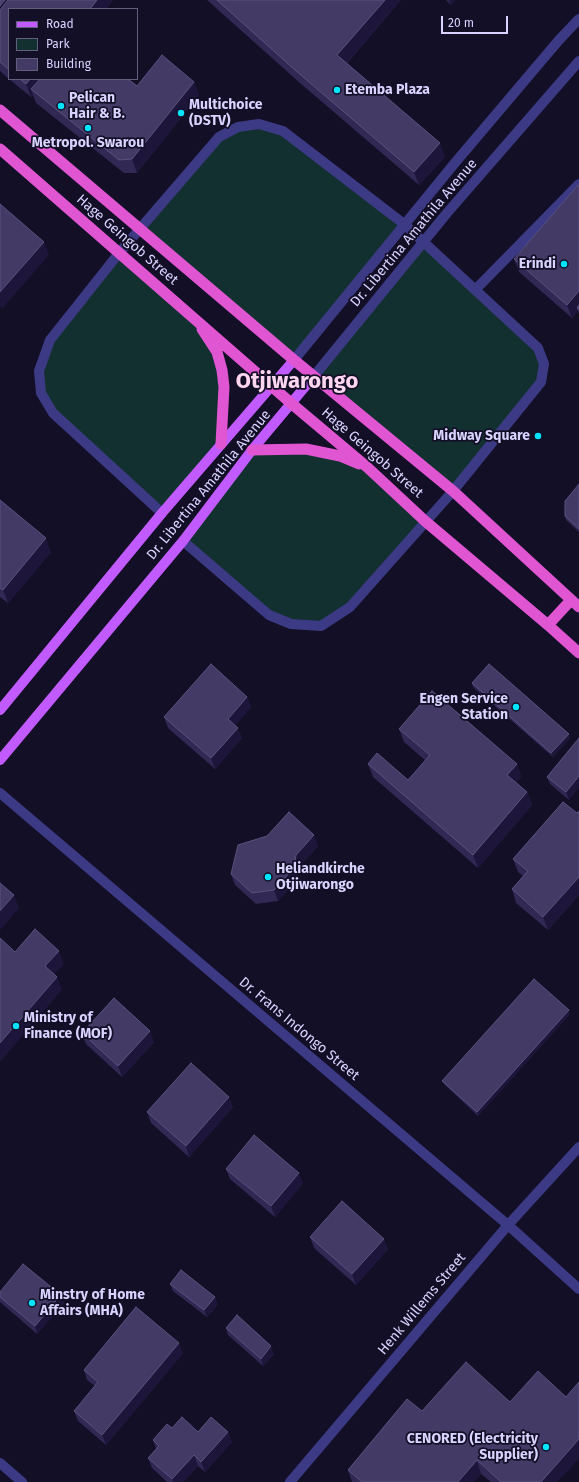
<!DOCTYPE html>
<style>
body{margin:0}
#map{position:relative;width:579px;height:1482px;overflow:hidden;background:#130f26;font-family:"Fira Sans",sans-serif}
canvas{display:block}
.legend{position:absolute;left:8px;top:8px;width:130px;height:72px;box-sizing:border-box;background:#130f26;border:1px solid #625e7d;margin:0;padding:5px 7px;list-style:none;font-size:12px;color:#d9d4ff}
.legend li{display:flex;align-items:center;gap:8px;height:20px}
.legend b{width:20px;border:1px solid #625e7d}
.scale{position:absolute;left:441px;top:16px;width:67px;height:18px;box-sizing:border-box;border:2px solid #d9d4ff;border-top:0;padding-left:5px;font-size:12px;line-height:14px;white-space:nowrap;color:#d9d4ff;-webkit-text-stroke:3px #130f26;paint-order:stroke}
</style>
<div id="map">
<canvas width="579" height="1482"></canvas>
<ul class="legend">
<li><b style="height:5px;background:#c25bff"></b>Road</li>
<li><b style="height:11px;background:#12302f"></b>Park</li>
<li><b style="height:11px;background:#433a66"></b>Building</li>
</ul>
<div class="scale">20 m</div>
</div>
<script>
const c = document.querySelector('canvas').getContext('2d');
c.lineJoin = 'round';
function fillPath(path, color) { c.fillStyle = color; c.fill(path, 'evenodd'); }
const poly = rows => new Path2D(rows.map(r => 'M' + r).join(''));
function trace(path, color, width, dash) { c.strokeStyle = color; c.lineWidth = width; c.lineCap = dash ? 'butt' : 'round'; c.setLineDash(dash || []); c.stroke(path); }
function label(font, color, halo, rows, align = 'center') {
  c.font = font + ' "Fira Sans",sans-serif'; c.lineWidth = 3.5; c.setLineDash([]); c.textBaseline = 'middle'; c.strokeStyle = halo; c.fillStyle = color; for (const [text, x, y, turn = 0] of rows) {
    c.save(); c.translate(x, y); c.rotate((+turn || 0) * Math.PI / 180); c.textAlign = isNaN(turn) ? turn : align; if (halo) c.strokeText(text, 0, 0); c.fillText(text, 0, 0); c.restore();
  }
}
fillPath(poly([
 [259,124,283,131,404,224,294,360,140,229,219,137],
 [424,241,538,348,541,382,453,491,314,376],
 [119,253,193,317,217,352,224,387,221,444,162,513,53,413,41,393,39,372,50,340],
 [306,449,367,467,425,521,350,607,321,626,269,615,183,541,252,450]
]), '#12302f');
trace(poly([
 [475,290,579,184],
 [162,513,53,413,41,393,39,371,50,340,119,253,219,137,238,127,259,124,283,131,404,224,538,348,544,364,541,382,453,491,350,607,321,626,291,624,269,615,183,541]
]), '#3d3a85', 10);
trace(poly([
 [0,793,508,1225,579,1289],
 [0,1463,22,1482],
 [290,1482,508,1225,579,1147]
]), '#3d3a85', 10);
trace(poly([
 [294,360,454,164,559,40,579,19],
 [314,376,447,213,579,61]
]), '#3d3a85', 10);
trace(poly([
 [0,710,162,513,294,360],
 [0,760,183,541,252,450,314,376]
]), '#c25bff', 10);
trace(poly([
 [0,110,294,360,453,491,579,607],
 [0,149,292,404,367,467,425,521,548,625,579,653],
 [202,329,217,352,222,370,224,387,221,444],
 [252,450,306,449,340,456,359,464],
 [548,625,571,600]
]), '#e055d1', 11);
fillPath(poly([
 [0,0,113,0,106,9,9,9,9,79,0,71],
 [207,0,401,0,347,63,445,157,419,185,300,83],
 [446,0,455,0,451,5],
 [9,79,128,79,137,86,194,82,199,95,137,173,124,173,36,103,33,95,31,97],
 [579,184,579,314,578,311,572,318,519,272,514,259],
 [579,484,579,532,566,520,565,516],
 [0,500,51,552,8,603,0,597],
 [472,683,570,738,553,757,473,687],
 [247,697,251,707,235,725,242,738,215,769,168,728,164,717],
 [399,729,517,764,521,777,516,783,527,792,532,805,478,868,373,777,368,764,408,780,425,760,404,742],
 [579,738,579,787,569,800,550,784,547,777],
 [579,811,579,895,548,930,516,903,512,889,523,876,518,872,513,859,577,813],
 [318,846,300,866,298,879,278,901,256,904,235,885,231,874],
 [570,1014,478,1116,444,1084,442,1081],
 [82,1033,154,1042,122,1077,86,1044],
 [233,1107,189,1157,151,1123,147,1112],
 [226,1169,303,1183,275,1217,230,1179],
 [310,1237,388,1249,356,1285,314,1248],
 [170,1284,218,1304,207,1317,173,1291],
 [0,1292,64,1303,37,1334,0,1302],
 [226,1328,274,1354,263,1366,228,1335],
 [183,1353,106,1445,78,1421,74,1411,95,1386,87,1380,84,1370],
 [579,1382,579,1458,557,1482,491,1482,481,1474,474,1482,352,1482,348,1470,422,1411,566,1397],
 [172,1428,198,1432,232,1442,205,1472,198,1466,183,1482,167,1482,152,1468,148,1458,156,1449,153,1440]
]), '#312854');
fillPath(poly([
 [5,0,21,0,0,25,0,6],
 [97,0,113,0,106,9,90,9],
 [385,0,401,0,342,68,337,55],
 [449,0,455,0,451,5],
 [30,79,46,79,31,89,33,95,31,97,26,84],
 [194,82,199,95,137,173,132,159],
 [440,143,445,157,419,185,414,172],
 [44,242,49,255,2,309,0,305,0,292],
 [579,291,579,309,577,308,578,311,572,318,567,305],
 [46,538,51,552,8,603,3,590],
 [247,697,251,707,232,729,228,719],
 [238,728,242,738,215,769,211,758],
 [569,734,570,738,553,757,551,753],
 [517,764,521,777,512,788,507,775],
 [579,776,579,787,569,800,566,792],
 [527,792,532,805,478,868,473,855],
 [314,835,318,846,300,866,298,879,278,901,274,890,296,855],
 [579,876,579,895,548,930,543,917],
 [14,895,19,908,0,930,0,911],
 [59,951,64,964,50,979,45,966],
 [57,977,62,990,0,1062,0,1043],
 [569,1010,570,1014,478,1116,477,1112],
 [150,1031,154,1042,122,1077,118,1066],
 [229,1097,233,1107,189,1157,186,1146],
 [299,1173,303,1183,275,1217,271,1206],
 [384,1239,388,1249,356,1285,352,1274],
 [61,1295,64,1303,37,1334,35,1326],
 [215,1297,218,1304,207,1317,204,1310],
 [179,1343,183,1353,106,1445,102,1435],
 [271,1346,274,1354,263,1366,261,1359],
 [228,1432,232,1442,205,1472,201,1462],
 [579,1439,579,1458,557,1482,541,1482],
 [194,1455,198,1466,183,1482,173,1482,172,1479],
 [477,1460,481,1474,474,1482,458,1482]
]), '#1d163a');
const building = poly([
 [0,0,5,0,0,6,0,0],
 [8,0,97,0,90,9,9,9,9,70,0,62,0,10,8,0],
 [217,0,385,0,337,55,440,143,414,172,295,70,217,0],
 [162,55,194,82,132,159,119,160,31,89,40,79,128,79,137,86,162,55],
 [20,79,30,79,26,84,20,79],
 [579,184,579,291,567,305,514,259,579,184],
 [0,204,44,242,0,292,0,204],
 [579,305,579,310,577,308,579,305],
 [579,484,579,529,565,516,565,501,579,484],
 [0,500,46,538,3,590,0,588,0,500],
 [211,664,247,697,228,719,238,728,211,758,164,717,211,664],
 [489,664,569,734,551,753,472,683,489,664],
 [432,691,517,764,507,775,527,792,473,855,368,764,377,753,408,780,430,755,399,729,432,691],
 [579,738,579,776,566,792,547,777,579,738],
 [563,802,577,813,579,811,579,877,543,917,512,889,528,871,513,859,563,802],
 [289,812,314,835,296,855,294,868,274,890,252,893,231,874,238,845,267,836,289,812],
 [0,883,14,895,0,911,0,883],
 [35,929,59,951,45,966,57,977,0,1043,0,938,15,952,35,929],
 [534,979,569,1010,477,1112,442,1081,534,979],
 [114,998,150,1031,118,1066,82,1033,114,998],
 [191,1063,229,1097,186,1146,147,1112,191,1063],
 [254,1135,299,1173,271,1206,226,1169,254,1135],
 [342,1201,384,1239,352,1274,310,1237,342,1201],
 [23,1264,61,1295,35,1326,0,1297,0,1292,23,1264],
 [181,1270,215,1297,204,1310,170,1284,181,1270],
 [136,1307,179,1343,102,1435,74,1411,98,1382,84,1370,136,1307],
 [237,1315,271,1346,261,1359,226,1328,237,1315],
 [466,1362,510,1402,538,1371,566,1397,579,1382,579,1439,541,1482,501,1482,477,1460,458,1482,362,1482,348,1470,407,1399,422,1411,466,1362],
 [182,1417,198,1432,211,1417,228,1432,201,1462,194,1455,172,1479,148,1458,159,1446,153,1440,167,1424,172,1428,182,1417]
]);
fillPath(building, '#433a66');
trace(building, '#5a527e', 1);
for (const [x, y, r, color] of [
 [337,90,4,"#00e5ff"],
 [61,106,4,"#00e5ff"],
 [181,113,4,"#00e5ff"],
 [88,128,4,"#00e5ff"],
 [564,264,4,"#00e5ff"],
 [538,436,4,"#00e5ff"],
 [516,707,4,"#00e5ff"],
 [268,877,4,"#00e5ff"],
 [16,1026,4,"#00e5ff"],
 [32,1303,4,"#00e5ff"],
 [546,1447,4,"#00e5ff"]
]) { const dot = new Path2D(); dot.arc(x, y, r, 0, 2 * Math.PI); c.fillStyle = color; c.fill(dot); trace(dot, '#130f26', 1.5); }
label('bold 14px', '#d9d4ff', '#130f26', [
 ["Etemba Plaza",345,90],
 ["Pelican",69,98],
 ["Hair & B.",69,114],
 ["Multichoice",189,105],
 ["(DSTV)",189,121],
 ["Metropol. Swarou",88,143,"center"],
 ["Erindi",556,264,"right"],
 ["Midway Square",530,436,"right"],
 ["Engen Service",508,699,"right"],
 ["Station",508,715,"right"],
 ["Heliandkirche",276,869],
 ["Otjiwarongo",276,885],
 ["Ministry of",24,1018],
 ["Finance (MOF)",24,1034],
 ["Minstry of Home",40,1295],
 ["Affairs (MHA)",40,1311],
 ["CENORED (Electricity",538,1439,"right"],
 ["Supplier)",538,1455,"right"]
], 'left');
label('14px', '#d9d4ff', '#130f26', [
 ["Dr. Libertina Amathila Avenue",414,233,-50],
 ["Hage Geingob Street",127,240,41],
 ["Hage Geingob Street",372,453,41],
 ["Dr. Libertina Amathila Avenue",209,485,-51],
 ["Dr. Frans Indongo Street",299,1029,40],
 ["Henk Willems Street",422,1304,-50]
]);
label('bold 22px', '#ffd6f0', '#130f26', [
 ["Otjiwarongo",297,382]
]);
</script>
